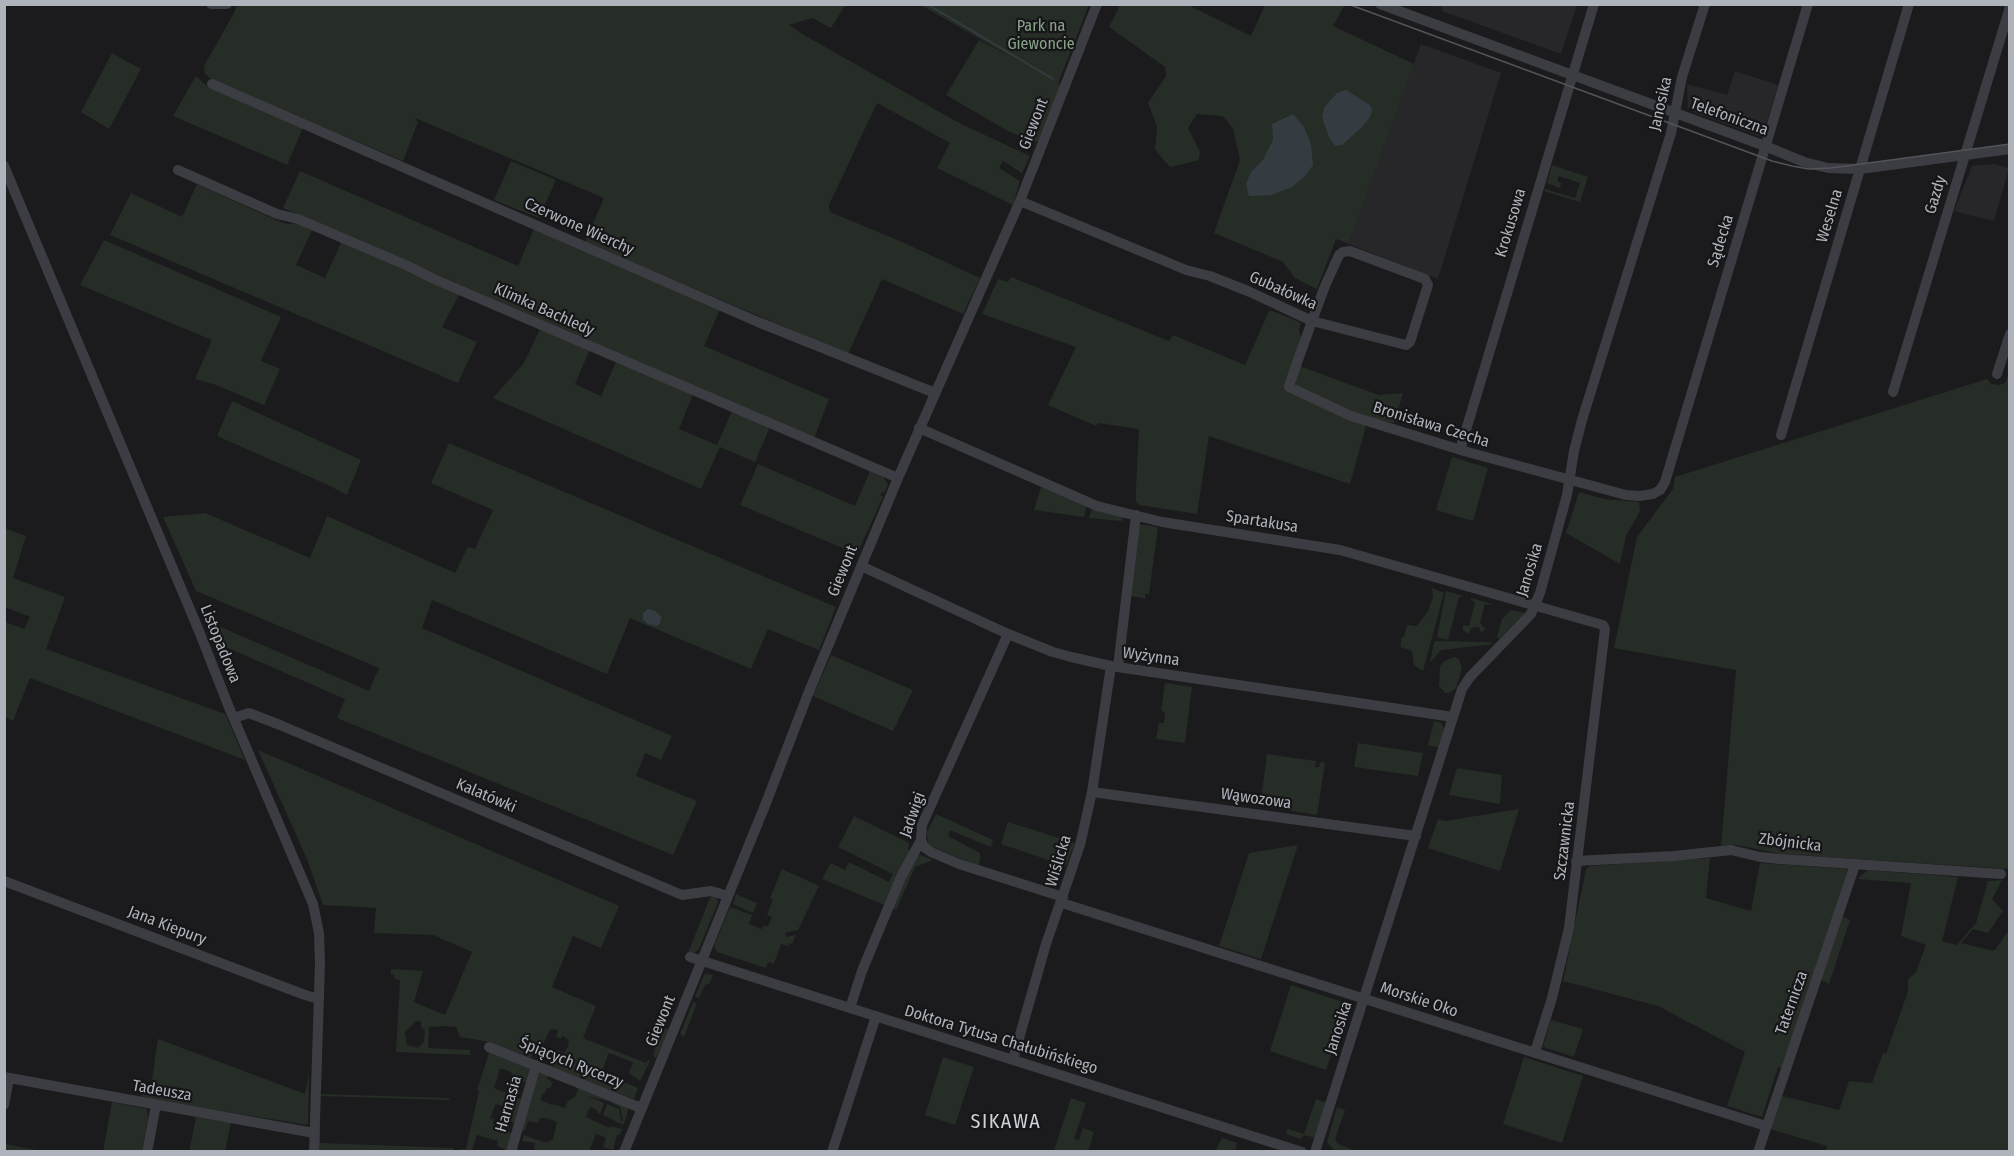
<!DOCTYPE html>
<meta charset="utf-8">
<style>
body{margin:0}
#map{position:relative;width:2014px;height:1156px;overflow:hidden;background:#1b1b1d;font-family:"Fira Sans Condensed",sans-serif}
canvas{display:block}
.frame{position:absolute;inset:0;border:6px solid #afb3bb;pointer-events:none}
</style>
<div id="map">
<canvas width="2014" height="1156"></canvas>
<div class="frame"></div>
</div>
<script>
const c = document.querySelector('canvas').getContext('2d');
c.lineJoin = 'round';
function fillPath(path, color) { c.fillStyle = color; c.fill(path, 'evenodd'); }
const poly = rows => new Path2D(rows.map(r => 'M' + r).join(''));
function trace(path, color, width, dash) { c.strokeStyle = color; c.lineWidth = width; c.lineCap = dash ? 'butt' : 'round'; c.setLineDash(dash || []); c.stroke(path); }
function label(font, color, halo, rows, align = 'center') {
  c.font = font + ' "Fira Sans Condensed",sans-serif'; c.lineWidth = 4.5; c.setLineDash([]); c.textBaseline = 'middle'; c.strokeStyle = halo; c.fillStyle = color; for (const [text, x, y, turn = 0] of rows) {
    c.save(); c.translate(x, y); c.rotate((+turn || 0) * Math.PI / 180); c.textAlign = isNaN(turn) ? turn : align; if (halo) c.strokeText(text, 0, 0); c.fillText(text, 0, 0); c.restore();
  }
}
fillPath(poly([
 [1434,5,1434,4,1577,5,1561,54,1442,11,1441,6,1434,7],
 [1421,44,1501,73,1438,279,1349,244],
 [1735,71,1778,85,1762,137,1695,113,1688,107,1687,84,1727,95],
 [1994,164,2009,168,1994,221,1954,211,1972,166]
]), '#27272a');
fillPath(poly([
 [237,5,845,5,831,28,812,18,789,25,804,35,961,124,1030,156,1022,173,1003,161,999,168,1020,181,1013,205,937,168,950,143,877,103,829,205,830,212,900,241,980,278,963,314,882,279,848,354,585,242,604,198,415,118,418,122,403,161,213,80,205,74,204,66,234,13],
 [921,5,1089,5,1058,83,1061,85,1039,141,1033,142,1008,131,946,95,979,40,1013,58],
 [1120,5,1188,5,1251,36,1265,5,1339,5,1344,6,1333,26,1414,64,1349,244,1336,239,1317,289,1295,278,1283,262,1214,233,1240,160,1233,129,1223,116,1197,114,1188,128,1200,152,1199,160,1171,167,1165,162,1155,149,1157,126,1148,103,1166,76,1165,67,1109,27],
 [112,53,141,69,109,129,81,112],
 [196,76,209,88,303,128,287,165,173,116],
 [511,161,556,180,539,218,494,200],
 [1552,165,1588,177,1580,202,1544,191,1545,189,1575,198,1580,183,1559,176,1557,181,1561,183,1560,188,1547,183],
 [300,171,518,266,534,229,720,309,704,346,829,399,814,438,283,208],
 [197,184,278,221,287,224,296,223,314,226,296,265,325,278,343,238,461,291,442,327,477,342,458,383,110,235,131,193,182,217],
 [104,240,281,317,261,361,280,369,264,405,216,385,195,379,212,340,80,285],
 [1011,277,1169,341,1173,335,1245,365,1269,311,1273,311,1301,323,1299,329,1301,339,1284,387,1286,391,1366,426,1350,484,1209,436,1197,514,1139,505,1136,501,1136,487,1139,429,1098,423,1096,426,1048,405,1076,347,982,314,998,279,1008,282],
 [541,327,590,349,575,384,601,396,616,362,693,394,679,429,717,445,732,411,770,427,755,462,720,447,701,489,493,398,524,363],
 [1299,366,1379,395,1403,393,1394,423,1360,416,1297,387,1294,380],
 [2009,373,2009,869,1781,854,1737,845,1721,846,1736,670,1614,648,1637,537,1673,489,1675,477,1987,379,1991,384,1999,385,2005,383],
 [232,401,361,460,347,495,326,484,217,436],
 [449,443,836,607,819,650,768,629,751,669,630,618,607,674,432,600,422,628,672,736,661,760,645,753,636,776,697,801,673,855,337,718,345,699,212,641,209,622,369,691,379,668,196,591,163,517,205,513,310,558,327,516,455,573,468,547,475,549,493,510,431,483],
 [1452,457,1488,468,1473,521,1436,510],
 [758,464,855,506,870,471,883,477,888,484,884,493,882,492,880,495,883,497,857,554,740,505],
 [1041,487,1087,505,1084,517,1034,510],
 [1579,492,1604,499,1639,502,1640,511,1626,536,1620,564,1566,533],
 [1093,506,1124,516,1122,521,1089,518],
 [1139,524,1158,527,1149,594,1145,594,1145,597,1148,599,1131,596],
 [4,528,26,536,13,578,65,597,46,649,225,714,245,760,30,678,13,721,5,717,5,622,24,629,30,617,5,607],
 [1432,588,1444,593,1423,671,1414,665,1412,651,1400,647,1402,637,1404,637,1407,625,1417,626,1428,611,1433,597],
 [1446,591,1464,596,1459,597,1448,640,1437,637],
 [1471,598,1492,604,1491,605,1485,604,1480,623,1485,629,1481,633,1479,627,1471,628,1469,634,1463,630,1463,625,1469,626,1475,602,1471,600],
 [1511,610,1525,613,1499,639,1497,637,1502,619],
 [1436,641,1488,642,1494,644,1441,650,1430,663,1434,642],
 [831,655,913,690,893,731,813,696],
 [1454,657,1459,659,1462,669,1456,688,1449,693,1445,693,1439,686,1440,667,1443,662],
 [1165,683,1192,687,1185,743,1156,739,1159,723,1164,723,1165,712,1161,711],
 [1434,721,1441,723,1444,728,1440,748,1428,745],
 [1358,743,1423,753,1418,776,1354,767],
 [258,750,619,906,601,948,573,936,552,987,596,1006,583,1038,646,1063,648,1060,650,1061,640,1081,629,1073,633,1062,609,1053,598,1081,608,1085,612,1077,638,1088,634,1099,547,1066,553,1052,555,1053,557,1050,564,1053,569,1045,568,1044,569,1040,562,1036,561,1039,556,1037,558,1031,554,1029,550,1030,543,1044,538,1042,531,1058,490,1042,460,1037,456,1027,445,1026,429,1027,428,1048,470,1050,470,1055,396,1052,400,980,395,979,394,975,391,974,391,969,423,971,414,1002,445,1015,472,952,433,935,374,933,376,908,323,905,307,859],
 [416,1021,421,1022,421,1026,425,1031,424,1042,418,1048,407,1045,405,1032],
 [1267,754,1316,761,1315,767,1319,767,1320,762,1325,763,1317,815,1260,806],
 [1457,768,1502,775,1500,804,1449,795],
 [1519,809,1500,871,1428,848,1438,819,1445,821],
 [936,814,993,840,991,847,950,830,948,836,980,853,980,861,978,866,928,845,927,832],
 [854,816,909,843,908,849,910,851,933,860,915,867,896,910,822,879,831,863,845,870,849,862,889,882,893,874,838,847],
 [1008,822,1075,843,1066,866,1001,844],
 [1298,845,1261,959,1219,946,1249,853],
 [1710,858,1706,898,1751,911,1760,863,1847,869,1849,875,1782,1068,1778,1067,1762,1117,1727,1106,1745,1052,1658,1006,1563,981,1586,869,1590,866],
 [782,869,819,886,798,930,785,933,786,937,796,935,792,944,789,943,788,946,781,944,774,964,768,962,766,968,717,952,714,946,730,907,752,915,749,924,762,929,764,925,768,927,772,917,767,915,773,899,770,898],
 [1867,870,1958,877,1942,941,1957,945,1976,923,1988,881,2002,880,1992,899,2003,911,1988,933,1973,929,1961,943,1994,951,2009,930,2009,1151,1826,1151,1827,1146,1770,1129,1782,1096,1839,1110,1849,1081,1872,1083,1883,1053,1886,1054,1908,991,1908,979,1916,972,1926,945,1901,936,1911,883,1858,879],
 [736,894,757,903,753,913,733,904],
 [711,895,716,897,718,902,699,949,693,954,688,953],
 [1842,916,1850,920,1829,984,1820,979],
 [707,974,713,975,710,983,705,985,699,998,695,997,704,975],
 [1291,985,1349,1004,1326,1070,1270,1051],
 [693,1002,697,1003,684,1037,680,1034],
 [1551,1020,1583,1029,1574,1057,1543,1047],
 [666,1028,669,1030,656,1058,654,1057,654,1052,660,1035],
 [158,1039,305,1094,309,1073,308,1125,146,1099,141,1096,142,1092,150,1093],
 [490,1050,526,1065,529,1069,526,1082,511,1078,512,1073,505,1069,500,1069,494,1088,512,1095,511,1100,516,1102,517,1098,522,1100,514,1123,505,1119,507,1107,496,1104,490,1118,494,1119,493,1124,509,1128,508,1132,512,1134,508,1151,497,1146,498,1141,477,1135,472,1150,476,1151,461,1152,461,1149,466,1149,479,1091,477,1090],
 [943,1057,974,1067,955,1125,925,1115],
 [1524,1057,1583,1076,1562,1143,1503,1124],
 [541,1073,548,1074,547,1079,553,1082,550,1088,547,1088,545,1093,543,1093,540,1100,552,1105,553,1104,565,1108,568,1101,575,1097,579,1086,629,1107,624,1124,621,1124,603,1115,607,1104,619,1109,621,1121,623,1121,620,1107,608,1101,588,1096,604,1103,600,1114,597,1112,597,1110,590,1107,586,1117,609,1128,610,1126,622,1129,620,1135,617,1135,613,1150,603,1147,606,1138,596,1134,589,1151,543,1151,534,1149,535,1143,522,1141,524,1135,544,1142,548,1142,553,1139,557,1122,547,1118,540,1118,538,1123,528,1121,525,1131,520,1129,536,1075],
 [319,1094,449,1098,449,1100,321,1096],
 [1071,1098,1086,1103,1074,1139,1079,1140,1083,1128,1094,1132,1088,1151,1054,1151],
 [1316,1099,1327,1103,1316,1138,1304,1135,1301,1139,1286,1134,1288,1129,1304,1134],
 [112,1102,147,1109,148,1117,142,1151,103,1152],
 [1337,1107,1345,1110,1335,1139,1338,1144,1351,1149,1351,1151,1334,1150,1327,1142],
 [196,1117,231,1123,225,1151,189,1152],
 [320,1120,320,1143,454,1148,454,1152,317,1152],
 [1222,1138,1237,1143,1235,1150,1231,1149,1230,1151,1215,1151],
 [5,1144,42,1151,45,1151,5,1151]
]), '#252d26');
fillPath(poly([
 [1346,90,1370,105,1372,110,1370,117,1362,127,1342,145,1335,146,1329,137,1322,117,1324,108,1337,93],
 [1293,114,1304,127,1311,144,1313,165,1304,177,1292,187,1271,195,1249,196,1246,184,1251,172,1263,160,1273,140,1272,124],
 [648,609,655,611,662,617,659,625,656,626,648,624,643,619,643,613]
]), '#343c42');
trace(poly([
 [927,4,1053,79]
]), '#343c42', 2);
trace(poly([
 [211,4,227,4],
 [1380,4,1765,146,1804,162,1828,168,1860,169,2010,149],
 [212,84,758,322,935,393],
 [4,166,199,631,228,705,313,904,319,933,320,963,314,1152],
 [178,170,277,214,298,219,408,266,434,279,898,478],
 [1020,201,1186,270,1210,276,1250,292,1312,321,1406,345,1410,342,1428,285,1425,279,1350,251,1343,252,1339,255,1325,286,1312,321,1298,360,1290,383,1289,387,1351,416,1464,451,1626,495,1639,496,1653,494,1660,490,1665,482,1808,4],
 [1997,374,2010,334],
 [1893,392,2010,7],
 [919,428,1097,506,1162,522,1340,550,1603,625,1605,629,1569,928,1552,998,1535,1052],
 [1781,435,1909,4],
 [1460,450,1594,4],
 [861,566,1008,634,1053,652,1071,657,1111,666,1453,717],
 [1118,667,1136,515],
 [234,718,249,713,280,725,682,895,711,891,728,896],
 [1092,792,1416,836],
 [921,840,924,847,931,852,959,864,1063,897],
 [1576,861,1674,856,1731,850,1760,857,1780,859,2001,874],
 [4,881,305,995,319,999],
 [1062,903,1766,1126],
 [690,957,1302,1152],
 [850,1008,862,971,901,877,921,840,922,825,1008,634],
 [489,1047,641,1108],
 [1013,1059,1046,944,1080,845,1092,792,1111,666],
 [4,1077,314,1133],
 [4,1105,9,1078],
 [147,1152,156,1105],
 [511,1152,536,1065],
 [624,1152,766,803,808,694,898,478,1020,201,1097,4],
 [832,1152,876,1016],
 [1315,1152,1462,689,1470,677,1531,614,1540,593,1567,495,1574,451,1582,420,1671,133,1682,77,1705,4],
 [1758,1152,1855,865]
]), '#3c3d42', 10);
trace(poly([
 [1348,4,1772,161,1792,166,1809,169,1831,168,2010,144]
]), '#525459', 1.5);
label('16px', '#88a489', '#161618', [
 ["Park na",1041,27],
 ["Giewoncie",1041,45]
]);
label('16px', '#afb3bb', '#161618', [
 ["Janosika",1661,104,-77],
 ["Telefoniczna",1729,117,20],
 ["Giewont",1034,124,-69],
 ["Gazdy",1936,195,-73],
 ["Weselna",1830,216,-73],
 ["Krokusowa",1511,223,-73],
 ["Czerwone Wierchy",579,227,24],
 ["Sądecka",1721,241,-73],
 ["Gubałówka",1283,291,24],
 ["Klimka Bachledy",544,310,24],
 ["Bronisława Czecha",1431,425,17],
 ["Spartakusa",1262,522,9],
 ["Janosika",1530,570,-73],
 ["Giewont",843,571,-68],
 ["Listopadowa",220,644,68],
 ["Wyżynna",1151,657,8],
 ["Kalatówki",486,796,23],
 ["Wąwozowa",1256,799,8],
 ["Jadwigi",913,815,-70],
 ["Szczawnicka",1565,841,-83],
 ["Zbójnicka",1790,843,7],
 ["Wiślicka",1059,861,-73],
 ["Jana Kiepury",167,926,21],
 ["Morskie Oko",1419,1000,18],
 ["Taternicza",1792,1003,-70],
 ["Giewont",661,1021,-68],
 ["Janosika",1339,1028,-72],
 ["Doktora Tytusa Chałubińskiego",1001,1040,17],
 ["Śpiących Rycerzy",571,1063,22],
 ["Tadeusza",162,1091,10],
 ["Harnasia",509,1104,-74]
]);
c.letterSpacing = '1.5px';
label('20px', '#cfd2d8', '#161618', [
 ["SIKAWA",1006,1122]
]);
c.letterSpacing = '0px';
</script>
